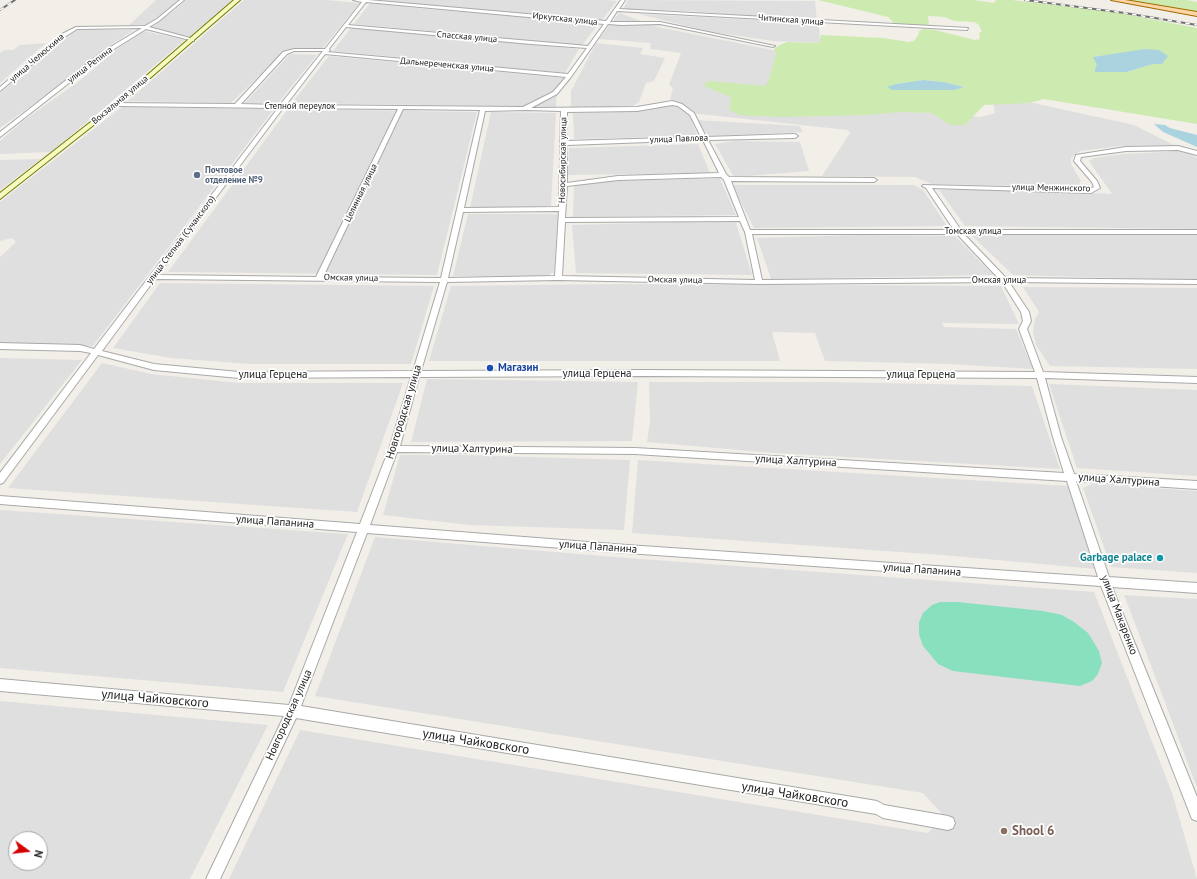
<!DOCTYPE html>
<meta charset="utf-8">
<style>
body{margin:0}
#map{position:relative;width:1197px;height:879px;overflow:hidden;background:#f2efe9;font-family:"PT Sans",sans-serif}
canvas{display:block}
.north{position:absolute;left:8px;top:831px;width:40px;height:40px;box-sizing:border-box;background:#fff;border:1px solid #a7a7a7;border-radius:50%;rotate:105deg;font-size:11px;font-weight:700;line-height:16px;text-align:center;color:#222}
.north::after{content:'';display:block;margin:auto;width:14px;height:18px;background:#d40000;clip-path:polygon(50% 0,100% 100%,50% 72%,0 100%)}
</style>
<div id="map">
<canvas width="1197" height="879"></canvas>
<div class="north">N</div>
</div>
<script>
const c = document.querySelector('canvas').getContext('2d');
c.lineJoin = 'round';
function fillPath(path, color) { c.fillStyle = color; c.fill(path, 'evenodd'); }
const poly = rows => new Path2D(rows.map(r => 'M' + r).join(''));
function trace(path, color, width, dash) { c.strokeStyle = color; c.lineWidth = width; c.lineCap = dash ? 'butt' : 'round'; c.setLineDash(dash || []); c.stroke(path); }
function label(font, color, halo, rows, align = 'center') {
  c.font = font + ' "PT Sans",sans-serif'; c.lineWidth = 3.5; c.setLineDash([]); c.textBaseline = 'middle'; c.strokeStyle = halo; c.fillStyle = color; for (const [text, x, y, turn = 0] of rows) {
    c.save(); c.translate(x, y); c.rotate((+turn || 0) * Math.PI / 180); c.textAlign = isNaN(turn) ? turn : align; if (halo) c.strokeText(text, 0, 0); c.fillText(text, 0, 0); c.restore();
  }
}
fillPath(poly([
 [156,0,181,0,147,25,129,25],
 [186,0,232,0,190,37,150,28,175,10],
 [244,0,326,0,360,3,322,49,292,49,284,52,231,103,128,101],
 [373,0,605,0,617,1,602,20],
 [628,0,815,1,817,21,688,11,623,9],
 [370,3,426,9,599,23,582,45,354,24],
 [619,13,658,27,782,52,871,108,981,117,995,113,992,97,997,95,1134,125,1174,145,1120,146,1080,151,1071,158,1071,164,1081,181,1078,187,932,184,915,177,822,176,850,133,848,130,690,113,678,102,670,99,673,88,669,85,681,53,650,49,651,43,599,39],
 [638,14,819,23,820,43,773,41,712,32],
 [351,28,360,28,579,49,565,73,333,51],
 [79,29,134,30,103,50,69,79,0,128,0,93,70,34],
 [144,31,185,40,51,152,0,154,0,141,23,121,82,79,115,50],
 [46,43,0,83,0,53,4,50,13,50,20,45],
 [596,43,643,48,640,54,665,58,654,81,646,83,639,102,631,107,571,107,571,91],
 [290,54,317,55,278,103,245,103],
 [329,56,563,78,557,91,556,107,292,103],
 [677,105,687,113,694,122,692,123,698,136,574,139,573,113,622,112],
 [122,107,274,109,93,346,0,343,0,257,16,242,12,238,0,241,0,202],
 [288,109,477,112,437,275,168,272],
 [491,112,556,113,551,206,470,208],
 [696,120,800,126,803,132,709,136],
 [735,141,800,142,809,171,734,177,715,144],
 [698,144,710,173,568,175,569,148],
 [1186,151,1197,158,1197,229,965,226,939,190,993,188,1112,194,1089,161,1094,158,1123,154],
 [41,159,0,190,0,160],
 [697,179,720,179,736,215,573,217,574,186,603,181],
 [732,185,914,185,923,190,947,226,754,228],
 [468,214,558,214,554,273,550,273,550,277,453,276],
 [681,222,736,223,752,275,576,273,572,225],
 [969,233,1197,234,1197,280,1013,275],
 [861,235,955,236,993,275,771,279,757,238],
 [160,283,434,286,411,364,250,364,171,358,113,348],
 [617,284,1001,286,1019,324,942,323,944,327,1016,329,1033,369,949,364,825,361,815,333,772,332,780,361,429,361,451,286],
 [1023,287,1197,288,1197,369,1050,366,1036,345,1033,332,1035,319,1039,312],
 [0,358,82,360,0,464],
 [102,363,151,374,239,383,403,383,357,512,8,488],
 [427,379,638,382,632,441,411,442],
 [649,382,829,382,1032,386,1060,469,774,453,647,442,650,422],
 [1049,384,1197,390,1197,476,1077,468],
 [400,455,463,455,630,460,624,530,470,525,383,515],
 [638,460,1069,486,1096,569,942,555,632,533],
 [1092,484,1197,491,1197,573,1111,567,1083,488],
 [0,510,348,534,283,692,0,668],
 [375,537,627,558,1094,592,1172,793,1197,879,229,879,300,730,928,833,944,816,923,793,315,696],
 [1124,595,1197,599,1197,788,1163,697],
 [0,701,268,725,190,879,0,879],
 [16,839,40,839,40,863,16,863]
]), '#e0dfdf');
fillPath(poly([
 [818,0,974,0,994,3,996,0,1012,0,1120,13,1197,28,1197,124,1044,99,1029,103,984,105,965,125,950,125,932,113,899,112,869,115,782,117,740,115,729,110,731,97,704,86,704,84,709,81,765,86,769,80,776,54,774,49,778,46,787,42,819,43,821,35,823,35,883,38,909,42,914,41,919,34,919,31,923,29,935,30,975,40,980,39,979,33,982,31,978,24,974,22,955,21,944,17,928,16,929,26,895,24,888,17],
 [1130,52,1162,64,1153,64,1127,72,1095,68,1098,65,1094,57],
 [923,80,944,82,964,87,955,90,900,90,896,84],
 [1128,0,1187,0,1197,2,1197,12]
]), '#cdebb0');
fillPath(poly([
 [940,602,958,602,1043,611,1062,615,1074,622,1088,633,1093,641,1099,651,1102,663,1098,674,1092,681,1080,686,953,671,938,664,929,653,923,646,919,634,919,622,923,613,932,605]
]), '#88e0be');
fillPath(poly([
 [1145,49,1159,50,1168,56,1162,64,1153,64,1127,72,1095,72,1095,68,1097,65,1093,57],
 [923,80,944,82,964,87,955,90,892,90,887,87,896,84],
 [1154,124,1165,125,1170,128,1197,135,1197,147,1163,132]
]), '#aad3df');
const street = poly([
 [180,0,184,0,159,21,149,27,194,39,194,41,146,29,106,54,0,137,0,132,102,52,142,28,77,29,66,36,0,91,0,87,62,34,76,27,145,26,157,19,180,0],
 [353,0,368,0,606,21,621,0,625,0,619,9,968,28,967,30,617,11,610,22,660,22,775,46,773,47,660,24,621,25,608,24,571,77,557,94,531,108,637,107,672,101,682,104,694,113,706,137,795,134,798,136,795,138,708,140,726,174,729,177,874,178,877,180,874,182,731,181,750,230,954,230,926,188,922,186,923,185,1090,189,1094,187,1092,182,1074,161,1076,155,1126,147,1178,146,1197,151,1197,155,1178,150,1126,151,1081,157,1080,161,1097,181,1100,188,1091,193,932,188,961,230,1197,230,1197,234,964,234,1006,278,1197,280,1197,284,1009,282,1029,312,1031,321,1027,329,1043,372,1197,377,1197,383,1045,378,1061,437,1074,474,1197,481,1197,489,1076,481,1109,577,1197,583,1197,593,1112,587,1197,797,1197,821,1192,819,1190,814,1101,586,627,553,367,533,301,706,877,801,884,805,948,816,953,818,955,823,953,828,948,830,883,818,876,814,296,718,220,879,206,879,284,716,0,691,0,679,289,705,357,532,0,504,0,496,360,524,389,449,411,377,239,378,154,370,98,355,3,483,0,484,0,473,91,353,80,351,0,349,0,343,80,345,94,349,278,108,117,106,115,105,115,103,235,104,283,52,294,49,325,49,362,2,353,0],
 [366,2,604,24,588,46,348,25,366,2],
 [346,27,531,44,587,48,568,74,327,52,330,51,329,49,346,27],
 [294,51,323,51,280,105,241,104,287,54,294,51],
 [325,54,566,77,553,92,523,107,286,105,325,54],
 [672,105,678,106,690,115,701,137,567,141,567,112,637,111,672,105],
 [283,108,398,109,316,277,158,275,283,108],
 [403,109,480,110,441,278,323,277,403,109],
 [526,110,561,111,559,207,464,208,485,111,526,110],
 [703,140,719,173,618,176,567,183,567,145,703,140],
 [721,177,724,180,739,217,565,218,567,186,618,180,721,177],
 [559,211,555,276,448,278,463,212,559,211],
 [740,221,745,232,755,280,562,276,565,222,740,221],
 [752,234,957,234,998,278,762,280,752,234],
 [155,279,440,282,413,371,239,372,154,364,102,351,155,279],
 [558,280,759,284,1002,282,1021,312,1023,321,1019,329,1035,372,644,370,421,371,447,282,558,280],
 [644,376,1037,378,1053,437,1064,473,635,448,400,446,419,377,644,376],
 [397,452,635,454,1067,481,1098,577,627,545,370,525,397,452]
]);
const secondary = poly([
 [234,0,240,0,119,105,0,199,0,193,115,103,234,0]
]);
const primary = poly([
 [1111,0,1125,0,1197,12,1197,16,1111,0]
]);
trace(street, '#a9a9a9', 2);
trace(secondary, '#707d05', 2);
trace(primary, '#a06b00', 2);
fillPath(street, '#fff');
fillPath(secondary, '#f7fabf');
fillPath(primary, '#fcd6a4');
const rail = poly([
 [1025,0,1125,13,1197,25],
 [0,10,15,0]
]);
trace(rail, '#707070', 2);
trace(rail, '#fff', 1.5, [4.5]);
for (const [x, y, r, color] of [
 [197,175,4,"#5c6f8a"],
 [490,368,4,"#1a4fb4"],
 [1160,558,4,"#0f9aa8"],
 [1004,831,4,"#8d6e63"]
]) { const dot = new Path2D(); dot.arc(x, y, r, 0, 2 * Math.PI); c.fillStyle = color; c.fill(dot); trace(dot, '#fff', 1.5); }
label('9px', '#222', '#fff', [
 ["Иркутская улица",565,19,6],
 ["Читинская улица",791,20,4],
 ["Спасская улица",467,37,5],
 ["улица Челюскина",37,58,-41],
 ["улица Репина",90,65,-37],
 ["Дальнереченская улица",447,65,5],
 ["Вокзальная улица",120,100,-40],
 ["Степной переулок",300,106],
 ["улица Павлова",679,139,-2],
 ["Новосибирская улица",563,160,-89],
 ["улица Менжинского",1051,188,1],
 ["Целинная улица",361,193,-64],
 ["Томская улица",973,231],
 ["улица Степная (Сучанского)",181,240,-53],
 ["Омская улица",351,278,1],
 ["Омская улица",675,280,1],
 ["Омская улица",999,280]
]);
label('bold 9px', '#4e5e75', '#fff', [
 ["Почтовое",205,170],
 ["отделение №9",205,180]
], 'left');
label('bold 11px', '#164399', '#fff', [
 ["Магазин",498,368]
], 'left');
label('11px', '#222', '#fff', [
 ["улица Герцена",597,374],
 ["улица Герцена",273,375],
 ["улица Герцена",921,375],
 ["Новгородская улица",404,412,-73],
 ["улица Халтурина",472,449,1],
 ["улица Халтурина",796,461,3],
 ["улица Халтурина",1119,480,4],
 ["улица Папанина",275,522,4],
 ["улица Папанина",598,547,4],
 ["улица Папанина",922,570,4],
 ["улица Макаренко",1119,615,69],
 ["Новгородская улица",289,715,-66]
]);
label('bold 11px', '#0d838f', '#fff', [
 ["Garbage palace",1152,558]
], 'right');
label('13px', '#222', '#fff', [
 ["улица Чайковского",155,699,5],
 ["улица Чайковского",476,742,9],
 ["улица Чайковского",795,795,9]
]);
label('bold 13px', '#785e54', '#fff', [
 ["Shool 6",1012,831]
], 'left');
</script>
